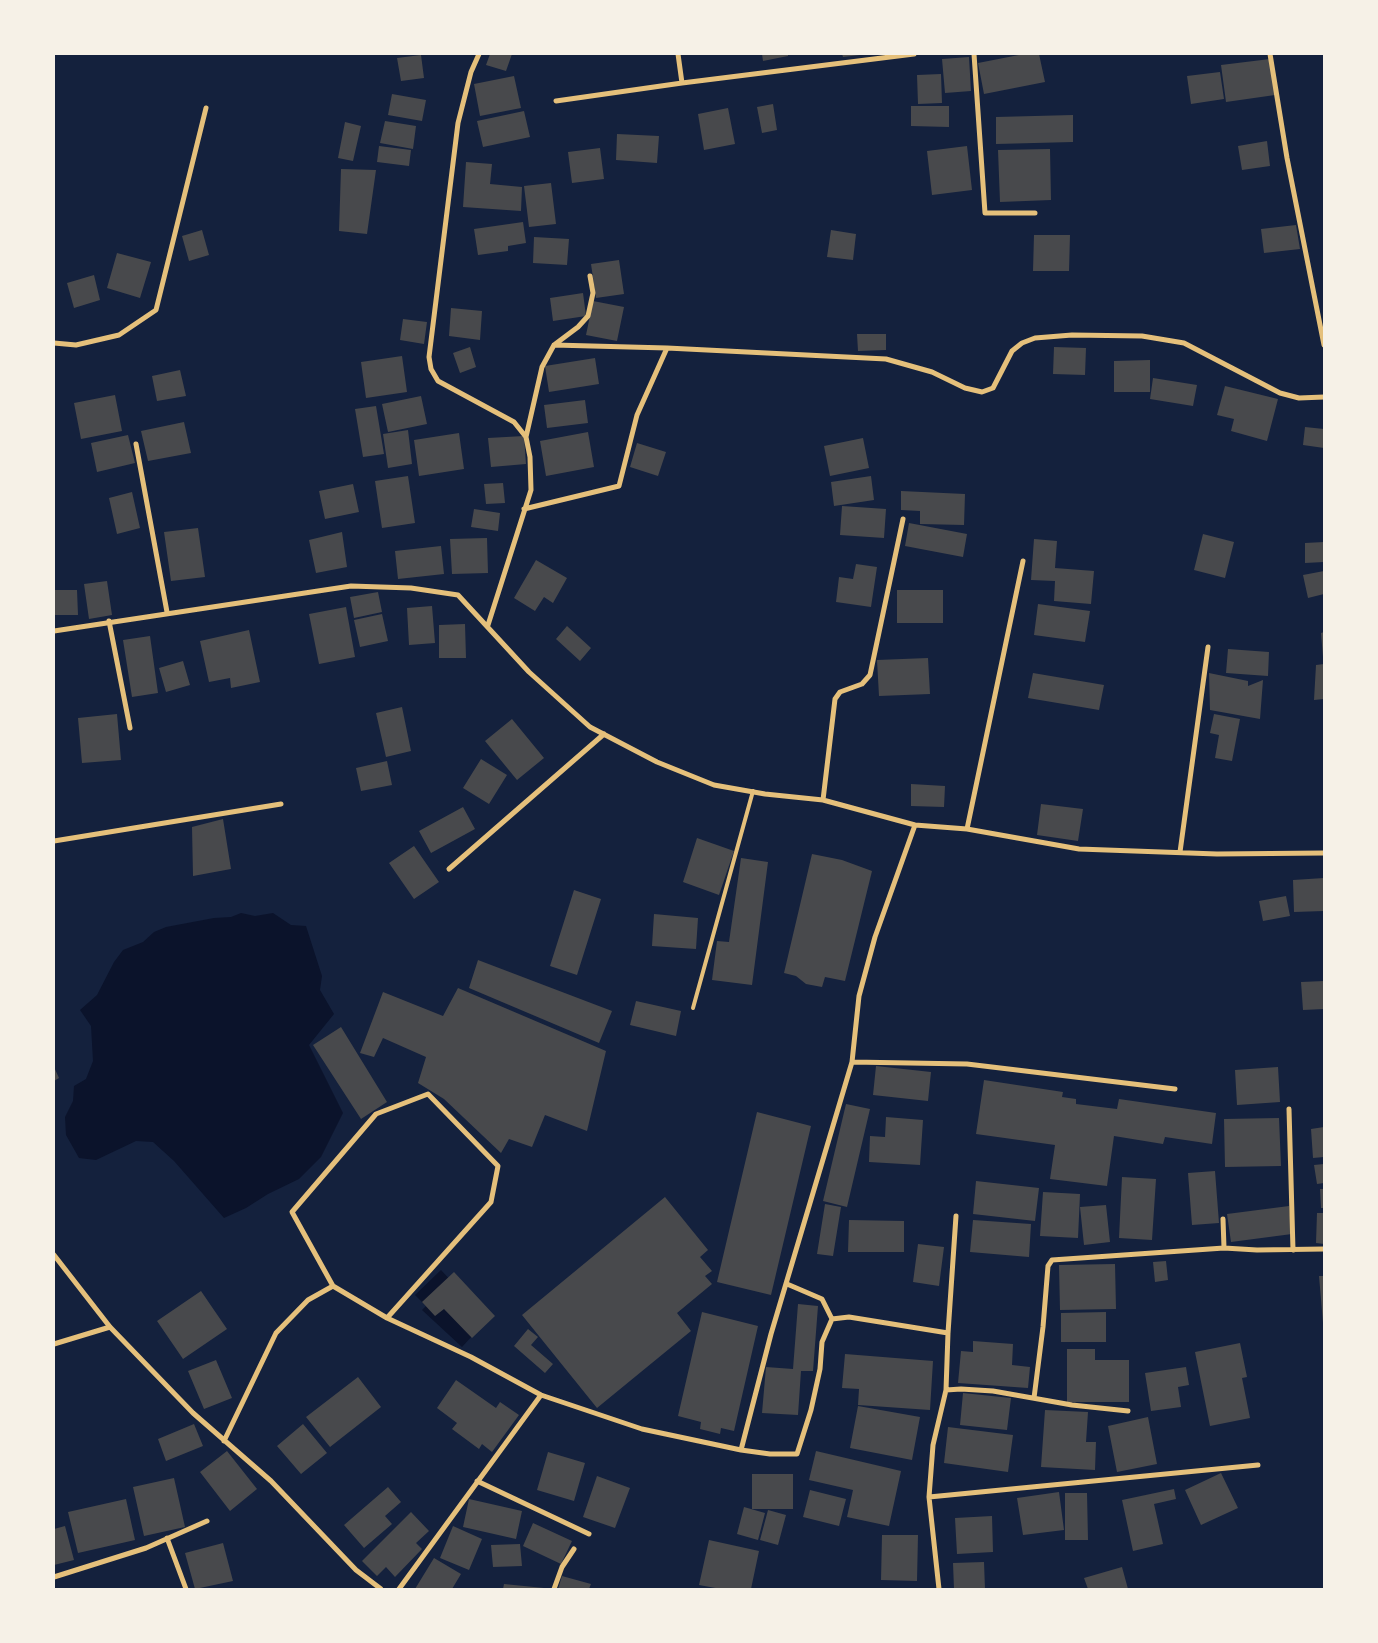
<!DOCTYPE html>
<style>
body{margin:0}
#map{position:relative;width:1378px;height:1643px;overflow:hidden;background:#14213d;font-family:"Crimson Pro",serif}
canvas{display:block}
.frame{position:absolute;inset:0;border:55px solid #f6f1e7;pointer-events:none}
</style>
<div id="map">
<canvas width="1378" height="1643"></canvas>
<div class="frame"></div>
</div>
<script>
const c = document.querySelector('canvas').getContext('2d');
c.lineJoin = 'round';
function fillPath(path, color) { c.fillStyle = color; c.fill(path, 'evenodd'); }
const poly = rows => new Path2D(rows.map(r => 'M' + r).join(''));
function trace(path, color, width, dash) { c.strokeStyle = color; c.lineWidth = width; c.lineCap = dash ? 'butt' : 'round'; c.setLineDash(dash || []); c.stroke(path); }
fillPath(poly([
 [241,913,255,916,273,913,291,925,306,926,322,976,320,990,334,1014,309,1045,343,1113,321,1157,299,1179,268,1194,246,1208,224,1218,174,1161,153,1142,136,1141,96,1160,79,1158,66,1135,65,1117,73,1101,74,1086,86,1079,93,1061,91,1026,80,1010,97,995,114,962,123,950,143,942,154,932,166,927,214,918,231,917],
 [441,1270,483,1315,486,1321,462,1347,422,1310,426,1306,415,1295]
]), '#0b132b');
fillPath(poly([
 [490,54,512,54,506,71,486,65],
 [762,54,788,54,788,56,763,61],
 [842,54,860,54,860,55,843,57],
 [1024,54,1039,54,1045,82,984,94,978,63],
 [421,55,424,78,401,81,397,58],
 [969,57,971,91,945,93,942,59],
 [1270,59,1275,95,1226,102,1221,65],
 [1220,72,1224,99,1191,104,1187,76],
 [941,74,942,103,918,104,917,75],
 [514,76,521,108,480,116,474,84],
 [392,94,426,100,422,121,388,115],
 [773,104,777,130,762,133,757,107],
 [911,106,949,106,949,127,911,126],
 [728,108,735,144,704,150,698,114],
 [524,111,530,137,483,147,477,121],
 [1073,115,1073,142,996,144,996,117],
 [385,121,416,126,413,149,380,143],
 [345,122,361,126,353,161,338,158],
 [617,134,659,136,657,163,616,160],
 [1267,141,1270,166,1242,170,1238,146],
 [379,146,411,150,409,166,377,162],
 [967,146,972,190,932,195,927,151],
 [600,148,604,179,572,183,568,152],
 [1050,149,1051,200,1000,202,998,150],
 [466,162,492,164,490,184,522,187,521,211,463,207],
 [341,169,376,170,367,234,339,231],
 [551,183,556,224,529,227,524,186],
 [523,222,526,243,508,246,508,251,478,255,474,229],
 [1296,225,1300,249,1264,253,1261,229],
 [202,230,209,255,189,261,182,236],
 [831,230,856,234,853,260,827,257],
 [1034,235,1070,235,1069,271,1033,271],
 [534,237,569,239,567,265,533,263],
 [117,253,151,262,140,298,107,288],
 [619,260,624,294,596,298,591,264],
 [94,275,100,300,74,308,67,283],
 [583,293,586,316,553,321,550,298],
 [593,301,624,307,617,341,586,335],
 [451,308,482,311,480,340,449,336],
 [403,319,427,322,424,344,400,340],
 [857,334,886,334,886,350,858,351],
 [470,347,476,367,460,373,453,353],
 [1054,347,1086,348,1085,375,1053,374],
 [402,356,407,392,366,398,361,362],
 [595,358,599,384,549,392,545,366],
 [1150,360,1150,392,1114,392,1114,361],
 [180,370,186,396,157,401,152,376],
 [1153,378,1197,385,1193,406,1150,399],
 [1225,386,1278,399,1267,441,1231,431,1234,419,1217,415],
 [115,395,122,431,81,439,74,403],
 [421,396,427,424,388,432,382,404],
 [585,400,588,423,547,428,544,405],
 [376,406,384,454,363,457,355,409],
 [184,422,191,453,148,461,141,431],
 [1305,427,1324,429,1324,448,1303,445],
 [408,430,412,464,388,468,383,434],
 [588,432,594,467,546,476,540,441],
 [459,433,464,469,419,476,414,440],
 [128,435,135,463,97,472,91,443],
 [524,436,526,464,491,467,488,438],
 [863,438,869,468,830,476,824,446],
 [637,443,666,452,658,476,630,467],
 [408,476,415,523,382,528,375,481],
 [871,476,874,500,834,506,831,482],
 [503,483,505,503,486,504,484,484],
 [353,484,359,512,325,519,319,491],
 [901,491,965,494,964,525,920,524,920,511,901,510],
 [132,492,140,528,117,534,109,498],
 [842,506,886,509,884,538,840,535],
 [474,509,500,513,498,531,471,527],
 [909,523,967,534,963,557,905,546],
 [198,528,205,577,171,581,164,532],
 [342,532,347,567,316,573,309,540],
 [1203,534,1234,542,1225,578,1194,570],
 [487,538,488,573,452,574,450,539],
 [1034,539,1057,541,1055,568,1094,571,1091,604,1054,601,1055,581,1031,580],
 [1324,542,1324,562,1305,563,1305,543],
 [441,546,444,574,398,579,395,551],
 [536,560,567,578,553,603,544,597,535,611,514,598],
 [856,564,877,567,871,607,836,602,839,577,853,579],
 [1324,571,1324,594,1308,598,1303,575],
 [107,581,112,615,89,619,84,584],
 [54,590,77,590,78,615,54,615],
 [897,590,943,590,943,623,897,623],
 [378,592,382,612,354,618,350,597],
 [1038,604,1090,611,1085,642,1034,635],
 [432,606,435,643,409,645,407,608],
 [346,607,355,657,319,664,309,614],
 [382,614,388,641,360,647,354,620],
 [465,624,466,658,439,658,439,625],
 [567,626,591,648,580,661,556,639],
 [249,630,260,682,231,688,230,678,209,682,200,641],
 [1324,632,1324,657,1323,657,1321,633],
 [150,636,158,693,132,697,123,640],
 [1228,649,1269,652,1268,676,1226,673],
 [928,658,930,694,879,696,877,660],
 [183,661,190,685,166,692,159,668],
 [1324,664,1324,699,1314,700,1316,665],
 [1033,673,1104,685,1099,710,1028,698],
 [1209,673,1248,681,1248,686,1263,680,1260,719,1210,710],
 [402,707,411,751,386,757,376,713],
 [117,714,121,760,82,763,78,718],
 [1214,714,1240,719,1232,761,1215,758,1219,735,1210,733],
 [512,719,544,758,517,780,485,741],
 [481,759,507,775,489,804,463,788],
 [387,761,392,785,361,791,356,768],
 [911,784,945,786,944,807,911,806],
 [1041,804,1083,809,1078,841,1037,835],
 [463,807,475,829,431,853,419,831],
 [223,819,231,869,193,876,192,827],
 [697,838,734,851,719,895,683,882],
 [414,846,439,882,414,899,389,863],
 [812,854,842,860,872,871,845,981,825,977,822,987,806,984,796,976,784,973],
 [741,858,768,862,752,985,712,980,717,941,729,942],
 [1324,878,1324,911,1294,912,1293,880],
 [574,890,601,899,577,975,550,966],
 [1286,896,1290,916,1263,921,1259,901],
 [654,914,698,918,696,949,652,946],
 [478,960,612,1011,599,1043,469,988],
 [1324,981,1324,1009,1303,1010,1301,982],
 [458,988,606,1051,587,1131,545,1115,532,1147,509,1139,501,1153,444,1099,418,1083,426,1057,383,1038,374,1057,360,1053,383,992,443,1016],
 [636,1001,681,1011,676,1036,630,1025],
 [341,1027,387,1102,361,1119,313,1045],
 [876,1066,931,1072,928,1101,873,1095],
 [54,1067,59,1078,54,1081],
 [1278,1067,1280,1102,1237,1105,1235,1070],
 [984,1080,1063,1092,1062,1097,1076,1099,1076,1104,1117,1109,1119,1099,1216,1113,1212,1144,1165,1137,1163,1144,1114,1136,1107,1186,1050,1179,1055,1145,976,1134],
 [846,1104,870,1109,847,1207,823,1201],
 [757,1112,811,1126,771,1295,717,1282],
 [886,1117,923,1120,920,1165,869,1162,870,1136,885,1137],
 [1279,1118,1281,1166,1225,1167,1224,1119],
 [1324,1127,1324,1157,1313,1158,1311,1129],
 [1324,1164,1324,1183,1317,1184,1314,1165],
 [1215,1171,1219,1223,1192,1225,1188,1173],
 [1122,1177,1156,1179,1152,1240,1119,1238],
 [976,1181,1039,1188,1035,1221,973,1214],
 [1320,1189,1324,1189,1324,1208,1321,1208],
 [1043,1192,1080,1194,1078,1238,1040,1236],
 [665,1197,708,1250,700,1257,712,1271,705,1276,712,1284,677,1313,691,1331,597,1408,522,1315],
 [825,1204,841,1207,833,1256,817,1254],
 [1106,1205,1110,1242,1084,1245,1080,1207],
 [1289,1206,1292,1234,1231,1242,1227,1214],
 [1317,1213,1324,1213,1324,1244,1316,1243],
 [849,1220,904,1221,904,1252,848,1252],
 [973,1220,1031,1224,1029,1257,970,1252],
 [918,1244,944,1247,939,1286,913,1282],
 [1166,1261,1168,1280,1155,1282,1153,1262],
 [1115,1264,1116,1309,1060,1310,1059,1265],
 [454,1272,495,1316,472,1338,444,1309,435,1316,422,1302],
 [1319,1276,1324,1276,1324,1323,1323,1323],
 [201,1291,227,1329,183,1359,157,1321],
 [798,1304,818,1306,813,1371,801,1371,798,1415,762,1413,766,1367,793,1369],
 [702,1312,758,1326,734,1431,721,1428,720,1434,700,1429,701,1422,678,1416],
 [1106,1312,1106,1342,1061,1342,1061,1313],
 [528,1329,538,1337,531,1345,553,1364,545,1373,514,1346],
 [973,1341,1013,1344,1012,1365,1030,1367,1028,1388,958,1383,961,1351,973,1352],
 [1240,1343,1247,1377,1242,1378,1250,1418,1210,1426,1195,1352],
 [1067,1349,1095,1349,1095,1360,1129,1360,1129,1402,1067,1402],
 [845,1354,933,1361,930,1410,858,1405,859,1389,842,1388],
 [216,1360,232,1398,204,1409,188,1371],
 [1186,1367,1189,1385,1178,1387,1181,1407,1151,1411,1145,1373],
 [358,1377,381,1407,330,1447,306,1417],
 [456,1380,496,1408,500,1402,519,1415,492,1452,482,1444,479,1449,452,1429,457,1423,437,1408],
 [963,1393,1011,1398,1007,1430,960,1425],
 [858,1406,920,1417,912,1460,850,1448],
 [1045,1410,1088,1412,1086,1442,1096,1442,1095,1470,1041,1467],
 [1148,1417,1157,1464,1117,1472,1108,1426],
 [194,1424,203,1446,166,1461,158,1439],
 [303,1424,327,1453,301,1474,277,1446],
 [948,1427,1013,1435,1008,1472,944,1463],
 [227,1451,257,1489,230,1511,200,1472],
 [816,1451,901,1471,889,1526,847,1517,853,1490,809,1480],
 [548,1452,585,1463,574,1501,537,1490],
 [1221,1473,1238,1508,1201,1525,1185,1490],
 [752,1474,793,1474,793,1509,752,1509],
 [597,1476,630,1488,615,1528,583,1517],
 [174,1478,185,1527,144,1536,133,1487],
 [388,1487,401,1502,385,1516,392,1524,364,1548,344,1525],
 [1174,1489,1176,1499,1154,1504,1163,1544,1133,1551,1122,1500],
 [810,1490,846,1499,839,1526,803,1517],
 [1059,1492,1064,1530,1023,1535,1017,1498],
 [1065,1493,1087,1493,1088,1540,1065,1540],
 [126,1499,135,1540,78,1553,68,1512],
 [469,1499,522,1511,516,1539,463,1527],
 [744,1507,765,1513,758,1540,737,1534],
 [768,1510,786,1515,778,1545,760,1540],
 [411,1512,429,1531,416,1543,422,1549,395,1577,386,1567,377,1576,362,1561],
 [992,1516,993,1552,957,1554,955,1518],
 [533,1523,572,1541,561,1564,523,1546],
 [65,1526,74,1560,54,1565,54,1529],
 [453,1526,482,1539,469,1570,440,1558],
 [882,1535,918,1535,917,1581,881,1580],
 [709,1540,759,1551,751,1589,721,1589,699,1585],
 [223,1543,233,1581,195,1589,185,1553],
 [520,1544,522,1566,493,1567,491,1545],
 [434,1558,461,1574,452,1589,415,1589],
 [984,1562,985,1589,954,1589,953,1563],
 [1122,1567,1128,1589,1088,1589,1084,1578],
 [562,1576,591,1584,589,1589,558,1589],
 [504,1584,544,1588,544,1589,503,1589]
]), '#48494c');
trace(poly([
 [693,1008,753,791]
]), '#e5c07b', 4);
trace(poly([
 [479,54,471,72,458,123,429,357,431,369,438,381,514,422,526,437,530,457,531,490,488,625],
 [678,54,682,83,914,54],
 [974,54,985,213,1035,213],
 [1270,54,1287,158,1324,345],
 [556,101,682,83],
 [54,343,76,345,119,335,156,310,206,108],
 [554,345,667,348,886,359,932,372,965,388,982,392,993,388,1012,351,1022,343,1035,338,1072,335,1142,336,1184,343,1280,393,1299,398,1324,397],
 [526,437,542,367,554,345,578,327,588,316,593,293,590,276],
 [136,444,167,612],
 [524,509,619,486,637,415,667,348],
 [109,621,130,728],
 [54,631,351,586,411,588,458,595,529,672,590,727,657,762,714,785,765,794,823,800,915,825,967,829,1079,849,1217,854,1324,853],
 [823,800,835,699,840,692,862,684,870,675,903,519],
 [967,829,1023,561],
 [54,841,281,804],
 [1180,852,1208,647],
 [449,869,604,734],
 [852,1062,967,1064,1175,1089],
 [1289,1109,1293,1250],
 [1223,1219,1224,1248],
 [54,1255,110,1327,193,1413,271,1481,356,1570,381,1589],
 [787,1284,822,1299,832,1319],
 [387,1318,471,1357,541,1395,642,1429,741,1450,770,1454,797,1454,811,1410,820,1369,822,1342,832,1319,849,1317,948,1333,946,1390,933,1445,929,1497,939,1589],
 [948,1333,956,1216],
 [54,1344,110,1327],
 [946,1390,961,1389,993,1391,1072,1405,1128,1411],
 [1034,1398,1043,1327,1048,1266,1052,1260,1224,1248,1257,1250,1324,1249],
 [224,1441,276,1333,308,1300,333,1286,387,1318,491,1202,498,1166,428,1094,376,1114,292,1212,333,1286],
 [741,1450,771,1334,852,1062,859,996,875,937,915,825],
 [477,1481,589,1534],
 [929,1497,1258,1465],
 [167,1538,186,1589],
 [54,1577,146,1548,207,1521],
 [399,1589,541,1395],
 [554,1589,562,1567,574,1549]
]), '#e5c07b', 5);
</script>
